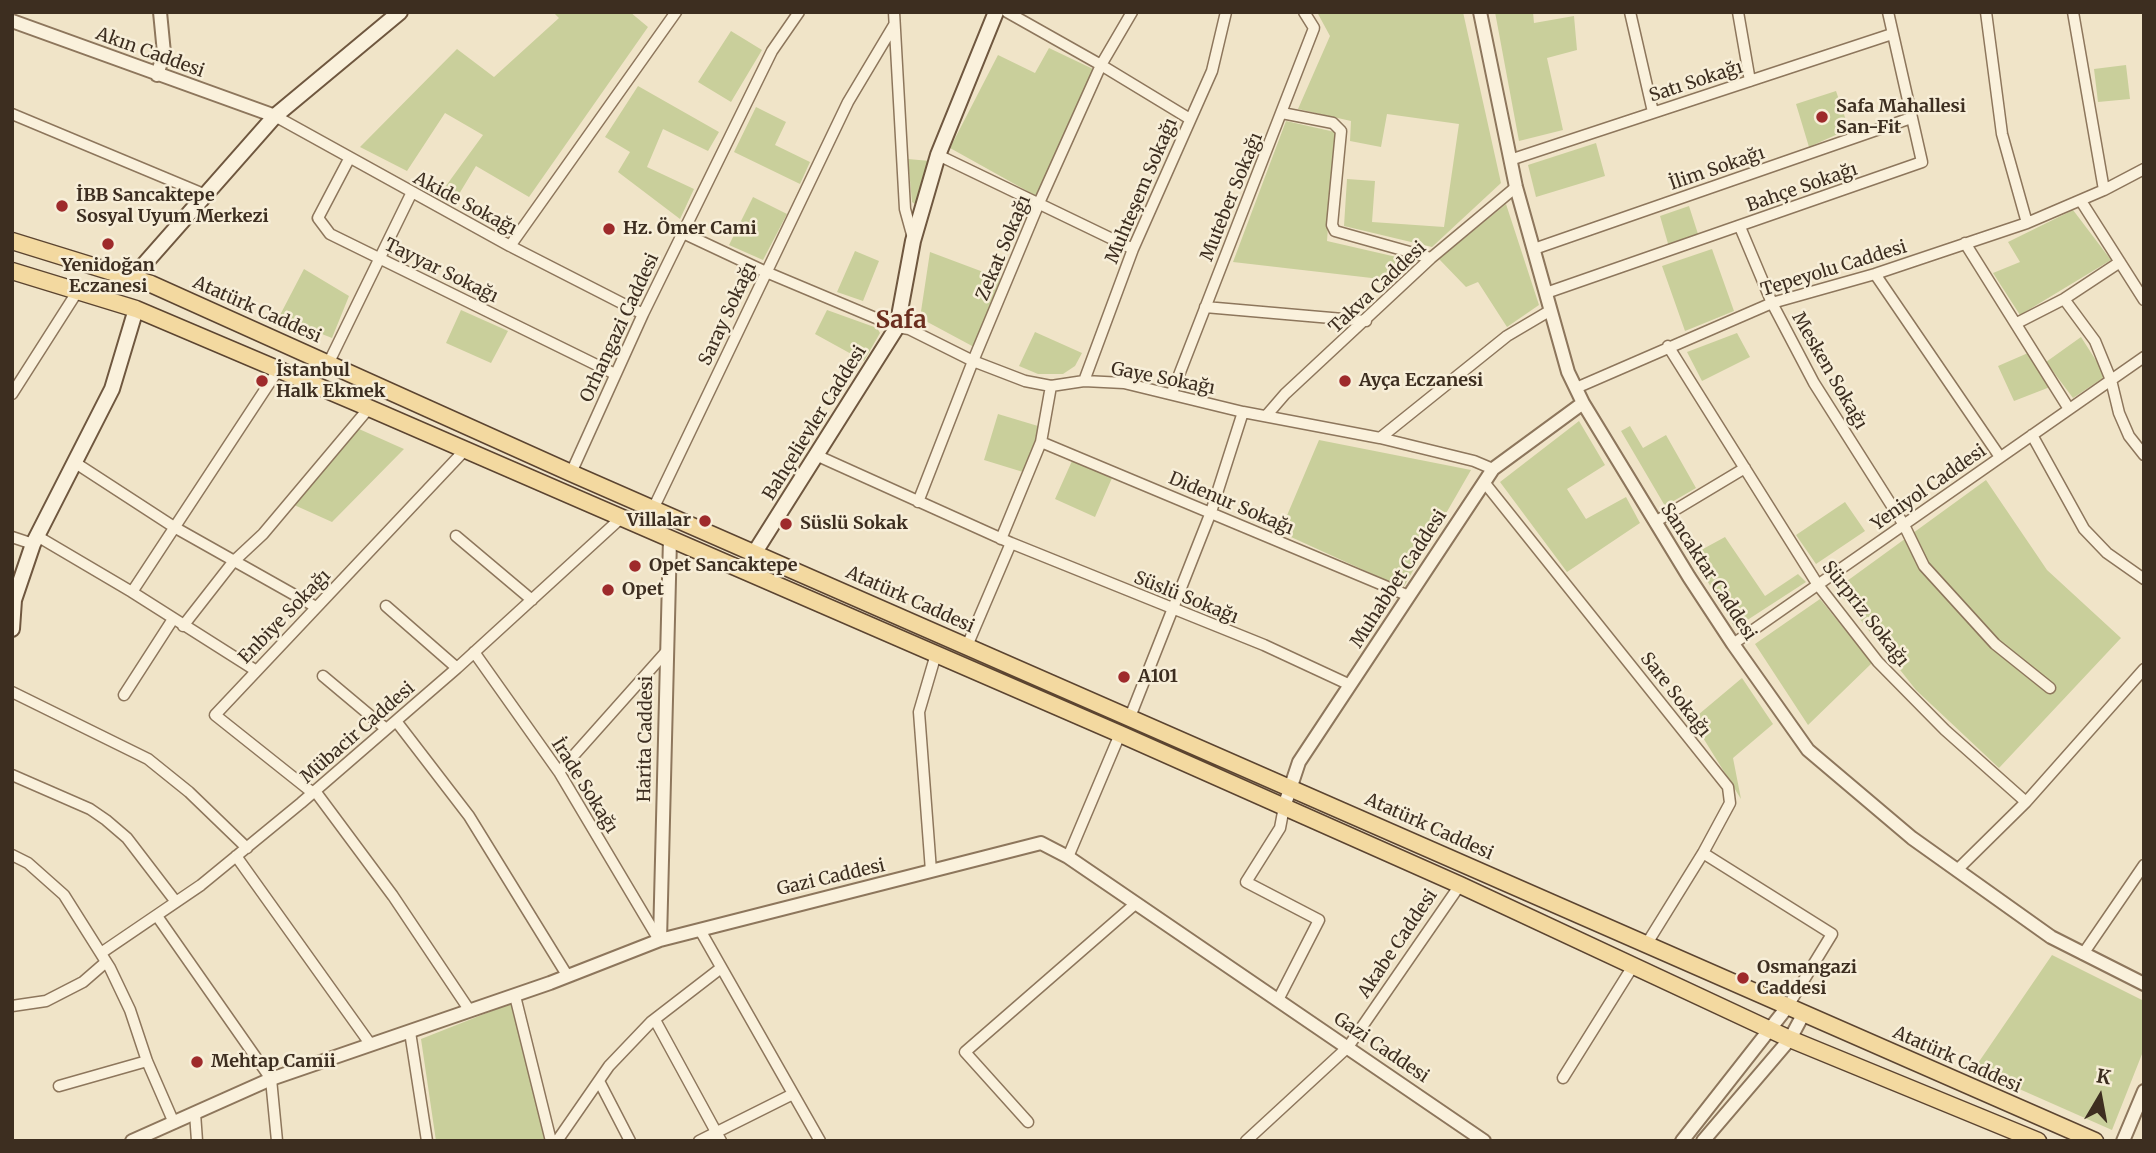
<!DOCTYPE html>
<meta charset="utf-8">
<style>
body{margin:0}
#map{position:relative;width:2156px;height:1153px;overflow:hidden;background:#f0e4c8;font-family:Merriweather,serif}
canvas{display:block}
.frame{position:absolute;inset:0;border:14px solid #3d2e20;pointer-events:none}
.north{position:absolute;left:2065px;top:1062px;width:70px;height:70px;-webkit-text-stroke:5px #f7eed8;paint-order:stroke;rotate:10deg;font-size:19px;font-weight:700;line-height:28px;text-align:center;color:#3d2e20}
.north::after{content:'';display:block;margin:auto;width:24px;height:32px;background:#3d2e20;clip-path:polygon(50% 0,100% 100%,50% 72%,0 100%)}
</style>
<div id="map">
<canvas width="2156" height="1153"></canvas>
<div class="frame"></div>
<div class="north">K</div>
</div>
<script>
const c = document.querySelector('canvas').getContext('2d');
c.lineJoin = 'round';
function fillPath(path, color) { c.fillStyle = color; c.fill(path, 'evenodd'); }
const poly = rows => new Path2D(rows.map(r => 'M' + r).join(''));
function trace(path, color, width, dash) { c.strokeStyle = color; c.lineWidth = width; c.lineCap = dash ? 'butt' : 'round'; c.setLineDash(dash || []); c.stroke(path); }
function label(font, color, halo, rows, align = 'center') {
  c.font = font + ' Merriweather,serif'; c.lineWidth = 5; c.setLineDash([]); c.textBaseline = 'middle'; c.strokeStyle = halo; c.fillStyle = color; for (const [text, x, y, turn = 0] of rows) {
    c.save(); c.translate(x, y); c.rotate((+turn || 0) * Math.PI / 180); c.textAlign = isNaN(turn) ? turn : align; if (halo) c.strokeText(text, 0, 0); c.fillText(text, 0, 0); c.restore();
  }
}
fillPath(poly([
 [553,12,630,12,648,27,529,197,476,166,456,199,443,190,483,135,445,113,407,171,360,147,457,49,494,77,559,18],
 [1317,12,1463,12,1501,183,1432,247,1344,226,1347,179,1375,181,1372,222,1444,227,1459,124,1387,114,1381,147,1350,141,1351,121,1298,109,1330,36],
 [1495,12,1533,12,1534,23,1574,16,1577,50,1547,58,1563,130,1519,141],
 [731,31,762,50,731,102,698,82],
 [1049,48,1093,69,1038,197,950,148,998,55,1035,73],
 [2126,65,2130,99,2098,102,2094,69],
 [638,86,719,132,708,151,663,129,647,167,694,189,680,219,618,172,630,152,605,137],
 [1836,91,1849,129,1809,147,1796,104],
 [756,107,786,122,775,145,810,162,800,184,734,152],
 [1286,121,1335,132,1327,241,1414,261,1389,280,1233,262],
 [1596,143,1605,176,1536,197,1528,165],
 [908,159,930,161,919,203,915,204,912,202],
 [753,197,787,214,763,260,729,245],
 [1506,204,1539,305,1507,327,1478,282,1466,287,1439,259],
 [1689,206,1698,234,1669,247,1660,216],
 [2073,210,2111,260,2020,315,1993,273,2020,262,2008,242],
 [1712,249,1734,311,1685,331,1662,266],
 [855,251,879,261,863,301,837,292],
 [930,252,1002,279,974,347,920,318],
 [304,269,349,296,332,338,279,317],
 [461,310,508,331,491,363,446,343],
 [827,310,877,328,880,333,864,361,815,334],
 [1035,332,1082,353,1075,366,1063,374,1038,374,1019,366],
 [1737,333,1750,357,1702,381,1687,352],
 [2081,337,2106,376,2073,398,2046,362],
 [2028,353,2050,387,2014,401,1998,366],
 [998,414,1038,426,1033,450,1023,472,984,460],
 [1579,421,1605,465,1567,489,1586,519,1626,497,1640,523,1567,572,1500,482],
 [350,425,404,449,332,522,292,504],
 [1630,426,1643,448,1666,435,1696,488,1665,506,1621,431],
 [1319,440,1471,470,1403,588,1280,532],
 [1072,461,1112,478,1095,517,1055,499],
 [1986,480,2047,570,2121,638,1999,768,1916,690,1836,589],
 [1845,502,1865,531,1816,564,1796,535],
 [1725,537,1765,596,1798,574,1806,582,1735,628,1692,555],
 [1820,599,1872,663,1808,725,1755,644],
 [1742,678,1773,724,1733,758,1741,799,1692,720],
 [2052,955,2144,1001,2144,1049,2112,1130,1974,1069],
 [512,1003,546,1141,436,1141,421,1039]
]), '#c9cf9b');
const minor = poly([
 [894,12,905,209,913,238],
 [1007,12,1101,65,1190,119],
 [1630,12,1653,112],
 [1738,12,1750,81],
 [1986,12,2002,134,2027,223],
 [2073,12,2104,190,2144,169],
 [1282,113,1333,123,1341,131,1332,225,1335,231,1431,258],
 [12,114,206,195],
 [275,116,510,246,643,314],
 [938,155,1133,249],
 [349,159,318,218,330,234,615,374],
 [1510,160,1892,34],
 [2081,201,2144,300],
 [1740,227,1772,303,1814,383,1904,525,1924,566,1995,644,2050,688],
 [683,233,766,272,897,327,909,329,973,361,1025,381,1051,386,1084,381,1124,383,1243,412,1380,438,1474,461,1493,469],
 [1965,243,2069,409],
 [510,246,676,12],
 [1534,249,1911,118],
 [1875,274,2000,457],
 [1546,293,1922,162,1888,12],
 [2064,299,2095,341,2111,380,2119,413,2129,436,2144,455],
 [1205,307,1366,321],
 [2017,323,2064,299,2120,262],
 [1668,346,1818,585,1878,662,1945,730,2026,802],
 [329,362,412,192],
 [1084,381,1133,249,1212,71,1226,12],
 [1576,388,1772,303,1875,274,2027,223,2104,190],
 [1172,393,1314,28,1304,12],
 [12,394,79,289],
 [1266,416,1285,394,1431,258,1516,187],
 [2032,435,2084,529,2107,553,2144,579],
 [1380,438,1507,336,1551,310],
 [1041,442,1409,596],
 [818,456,1011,543,1264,645,1348,684],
 [74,462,174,527,316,607],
 [571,473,643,314,772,51,799,12],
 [1484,482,1728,787,1730,803,1703,853,1646,945],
 [918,502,973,361,1039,203,1101,65,1132,12],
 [654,507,848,102,894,25],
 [1655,522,1745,468],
 [37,536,132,592,255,670],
 [456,536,532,600],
 [12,537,33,544],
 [1001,539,1041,442,1051,386],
 [132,592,278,370],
 [386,606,457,668],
 [183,626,233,562,263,534,369,408],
 [1733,644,2144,357],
 [967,646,1011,543],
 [474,652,559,772,659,940],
 [323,676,385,728],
 [12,692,148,759,189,792,247,848],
 [124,695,173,619],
 [1130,717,1211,512,1243,412],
 [396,721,469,816,567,975],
 [559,772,665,653],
 [12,775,90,809,106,820,127,838,176,902],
 [315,791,393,896,470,1011],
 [313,793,215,715,464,451],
 [1703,853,1832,934,1788,1006],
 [12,855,28,863,64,895,110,968,130,1010,147,1061,174,1123],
 [236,856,371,1045],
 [1068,857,1120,734],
 [1957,870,2026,802,2144,669],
 [931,871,919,712,936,654],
 [157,916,271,1079,277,1141],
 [700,930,820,1141],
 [101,953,201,885,301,803,457,668,620,519],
 [2083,954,2144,865],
 [515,996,551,1141],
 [1278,1000,1319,920,1246,882,1280,828,1284,807],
 [12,1006,46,1001,83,982,106,962],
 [655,1020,721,1141],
 [410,1032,427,1141],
 [1563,1078,1633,966],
 [599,1081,630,1141],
 [59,1086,147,1061],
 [195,1113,197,1141],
 [1028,1122,965,1052,1134,905],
 [557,1141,609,1066,651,1022,721,968],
 [699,1141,793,1094],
 [1246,1141,1348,1047,1460,885]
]);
const tertiary = poly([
 [1480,12,1516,187,1568,372,1583,403,1689,577,1733,644,1808,750,1912,838,2051,937,2144,984],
 [12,21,275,116],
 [157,75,164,53,160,12],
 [1284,807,1299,762,1493,469,1583,403],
 [660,940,670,539],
 [132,1141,271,1079,550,983,660,940,1041,843,1068,857,1484,1141],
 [1682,1141,1788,1006],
 [1703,1141,1790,1039,1804,1013],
 [2123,1141,2144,1091]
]);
const secondary = poly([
 [133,277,275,116,400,12],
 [748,572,755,552,897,327,913,241,938,155,996,12],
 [12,629,14,600,33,544,112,389,136,309]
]);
const primary = poly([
 [12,241,151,284,571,473,2095,1141],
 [12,271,136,309,369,408,1120,734,1460,885,1790,1039,2038,1141]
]);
trace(minor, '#8d765c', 13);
trace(tertiary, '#8d765c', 16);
trace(secondary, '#6f573f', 18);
trace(primary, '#5b4430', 19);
trace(minor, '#faf1dc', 10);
trace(tertiary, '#faf1dc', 12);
trace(secondary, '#faf1dc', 14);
trace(primary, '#f3d9a0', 16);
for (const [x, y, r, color] of [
 [1822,117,7,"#9e2a2b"],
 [62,206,7,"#9e2a2b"],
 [609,229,7,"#9e2a2b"],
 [108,244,7,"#9e2a2b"],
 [262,381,7,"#9e2a2b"],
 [1345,381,7,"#9e2a2b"],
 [705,521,7,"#9e2a2b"],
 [786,524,7,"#9e2a2b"],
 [635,566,7,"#9e2a2b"],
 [608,590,7,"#9e2a2b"],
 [1124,677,7,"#9e2a2b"],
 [1743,978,7,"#9e2a2b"],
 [197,1062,7,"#9e2a2b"]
]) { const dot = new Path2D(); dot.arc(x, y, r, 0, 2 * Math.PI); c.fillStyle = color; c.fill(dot); trace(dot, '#f7eed8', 2.5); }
label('18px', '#3d2e20', '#f7eed8', [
 ["Akın Caddesi",150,53,20],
 ["Satı Sokağı",1696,82,-18],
 ["İlim Sokağı",1717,169,-19],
 ["Bahçe Sokağı",1802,188,-19],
 ["Muhteşem Sokağı",1142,191,-67],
 ["Muteber Sokağı",1232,197,-68],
 ["Akide Sokağı",465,204,28],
 ["Zekat Sokağı",1004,248,-67],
 ["Tepeyolu Caddesi",1834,269,-17],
 ["Tayyar Sokağı",441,271,26],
 ["Takva Caddesi",1378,288,-43],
 ["Atatürk Caddesi",257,310,24],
 ["Saray Sokağı",728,314,-65],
 ["Orhangazi Caddesi",620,328,-65],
 ["Mesken Sokağı",1829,371,60],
 ["Gaye Sokağı",1163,379,11],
 ["Bahçelievler Caddesi",815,423,-58],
 ["Yeniyol Caddesi",1929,488,-35],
 ["Didenur Sokağı",1231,504,23],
 ["Sancaktar Caddesi",1708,572,57],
 ["Muhabbet Caddesi",1399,579,-57],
 ["Süslü Sokağı",1186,598,22],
 ["Atatürk Caddesi",910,600,24],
 ["Sürpriz Sokağı",1865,614,52],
 ["Enbiye Sokağı",285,617,-46],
 ["Sare Sokağı",1675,695,52],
 ["Mübacir Caddesi",358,733,-41],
 ["Harita Caddesi",646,739,-89],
 ["İrade Sokağı",584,786,58],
 ["Atatürk Caddesi",1429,827,24],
 ["Gazi Caddesi",831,878,-13],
 ["Akabe Caddesi",1398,944,-56],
 ["Gazi Caddesi",1381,1048,34],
 ["Atatürk Caddesi",1957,1060,24]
]);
label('bold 18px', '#3d2e20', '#f7eed8', [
 ["Safa Mahallesi",1836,107],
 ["San-Fit",1836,128],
 ["İBB Sancaktepe",76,196],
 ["Sosyal Uyum Merkezi",76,217],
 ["Hz. Ömer Cami",623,229],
 ["Yenidoğan",108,266,"center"],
 ["Eczanesi",108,287,"center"],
 ["İstanbul",276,371],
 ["Halk Ekmek",276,392],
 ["Ayça Eczanesi",1359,381],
 ["Villalar",691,521,"right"],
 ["Süslü Sokak",800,524],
 ["Opet Sancaktepe",649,566],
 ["Opet",622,590],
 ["A101",1138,677],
 ["Osmangazi",1757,968],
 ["Caddesi",1757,989],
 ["Mehtap Camii",211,1062]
], 'left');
label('bold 24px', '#6b2e1e', '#f7eed8', [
 ["Safa",901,321]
]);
</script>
